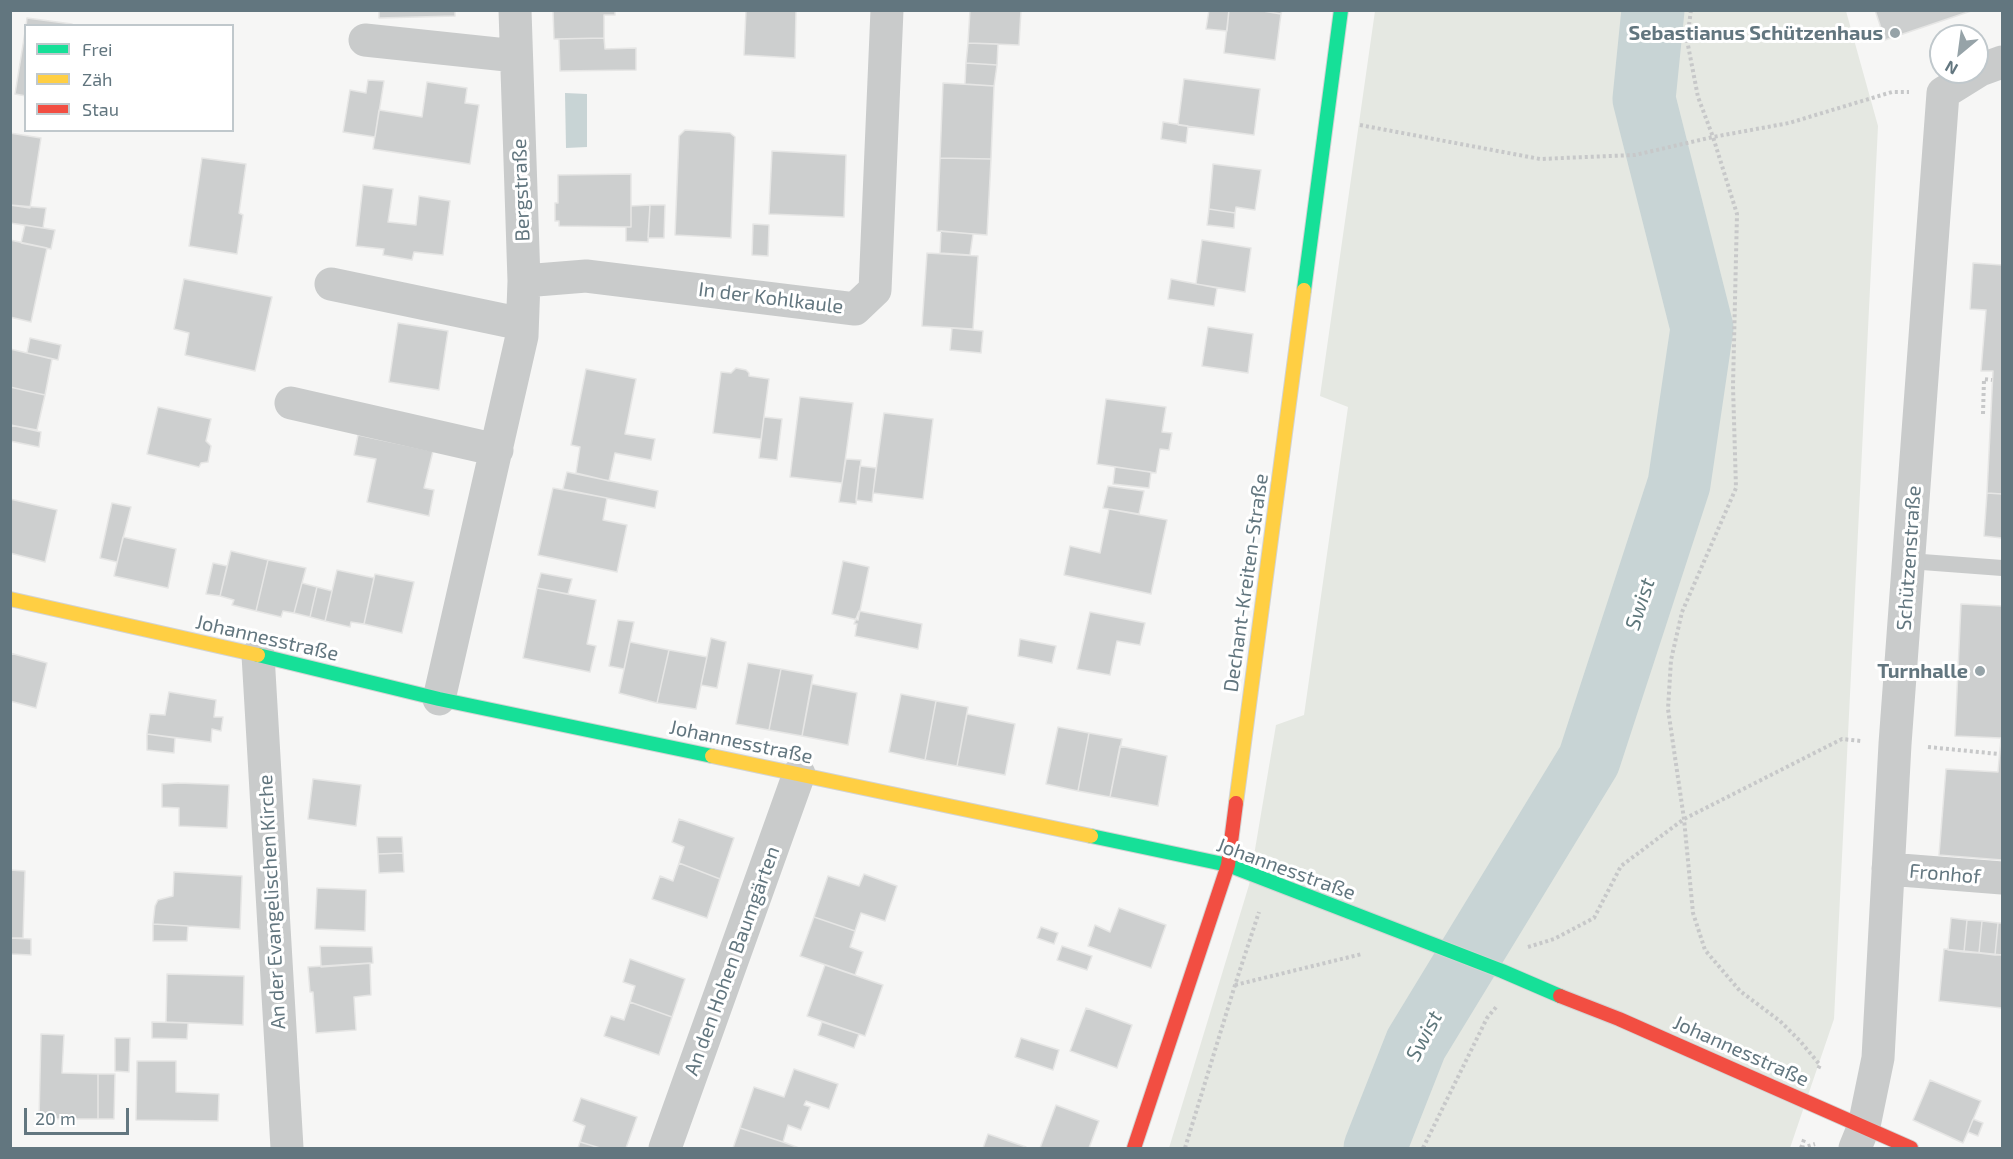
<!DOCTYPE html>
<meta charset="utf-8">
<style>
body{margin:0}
#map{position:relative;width:2013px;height:1159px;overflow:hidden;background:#f6f6f5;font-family:"Exo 2",sans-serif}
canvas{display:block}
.frame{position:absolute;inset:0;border:12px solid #62767f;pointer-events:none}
.legend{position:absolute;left:24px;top:24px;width:210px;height:108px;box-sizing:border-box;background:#fff;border:2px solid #c0c8cc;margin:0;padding:8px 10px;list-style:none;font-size:18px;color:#62767f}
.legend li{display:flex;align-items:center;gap:12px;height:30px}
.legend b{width:30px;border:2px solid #c0c8cc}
.north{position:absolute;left:1929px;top:24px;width:60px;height:60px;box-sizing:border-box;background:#fff;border:2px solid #c0c8cc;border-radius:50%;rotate:209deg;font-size:16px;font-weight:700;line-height:24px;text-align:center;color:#62767f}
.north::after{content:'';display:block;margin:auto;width:21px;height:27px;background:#96a3a8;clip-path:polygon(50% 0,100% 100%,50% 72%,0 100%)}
.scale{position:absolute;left:24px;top:1108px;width:105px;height:27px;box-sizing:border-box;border:3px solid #62767f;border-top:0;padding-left:8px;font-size:18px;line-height:21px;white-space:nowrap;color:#62767f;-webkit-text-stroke:4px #fff;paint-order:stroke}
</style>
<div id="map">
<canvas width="2013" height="1159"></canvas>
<div class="frame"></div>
<ul class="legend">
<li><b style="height:8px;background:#16e098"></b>Frei</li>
<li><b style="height:8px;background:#ffcf43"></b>Zäh</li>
<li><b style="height:8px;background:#f24e42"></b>Stau</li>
</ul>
<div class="north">N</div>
<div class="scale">20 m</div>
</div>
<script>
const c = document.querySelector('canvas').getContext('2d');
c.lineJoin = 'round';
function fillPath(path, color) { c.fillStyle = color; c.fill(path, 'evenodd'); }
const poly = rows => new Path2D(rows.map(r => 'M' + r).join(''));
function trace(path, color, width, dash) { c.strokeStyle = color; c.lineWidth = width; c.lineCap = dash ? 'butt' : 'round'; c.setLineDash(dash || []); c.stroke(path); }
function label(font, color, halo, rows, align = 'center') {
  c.font = font + ' "Exo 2",sans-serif'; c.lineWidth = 6; c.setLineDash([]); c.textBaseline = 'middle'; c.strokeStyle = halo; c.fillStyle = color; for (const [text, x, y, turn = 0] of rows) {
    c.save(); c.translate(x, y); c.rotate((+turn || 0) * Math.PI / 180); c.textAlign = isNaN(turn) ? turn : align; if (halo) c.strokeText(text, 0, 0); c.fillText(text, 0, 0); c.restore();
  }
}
fillPath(poly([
 [1375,11,1846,11,1878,126,1834,1019,1790,1148,1169,1148,1249,885,1276,725,1304,715,1348,407,1320,396]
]), '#e5e8e2');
fillPath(poly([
 [565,93,587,94,587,147,566,148]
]), '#c8d4d5');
trace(poly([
 [1375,1148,1416,1044,1589,760,1679,484,1702,328,1644,99,1653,10]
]), '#c8d4d5', 63);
const building = poly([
 [379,10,455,10,455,16,379,18,379,10],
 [553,10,615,10,615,15,604,15,604,38,554,39,553,10],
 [746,10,796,10,795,58,744,55,746,10],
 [970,10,1021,10,1019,45,968,43,970,10],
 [1209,10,1229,10,1227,31,1206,29,1209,10],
 [1229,10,1257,10,1281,14,1275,60,1224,53,1229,10],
 [1257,10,1282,10,1281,14,1257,10],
 [1875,10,1974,10,1885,40,1875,10],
 [27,18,72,24,26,26,27,18],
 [26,26,26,96,15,94,26,26],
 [604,38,605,49,636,48,636,70,560,71,559,39,604,38],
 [968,43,998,44,997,65,966,63,968,43],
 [966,63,997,65,994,86,965,84,966,63],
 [1184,79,1260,89,1254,135,1178,125,1184,79],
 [368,80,384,81,375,137,343,132,350,90,366,93,368,80],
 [427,82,467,88,465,103,479,105,470,164,373,149,379,110,422,117,427,82],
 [943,83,994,86,991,159,940,158,943,83],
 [1163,122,1188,126,1186,143,1161,139,1163,122],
 [685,130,730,133,735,137,731,238,675,235,679,136,685,130],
 [10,133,41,138,30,208,10,205,10,133],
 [772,151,846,155,844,217,769,214,772,151],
 [202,158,246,164,239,213,243,215,237,254,189,246,202,158],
 [940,158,991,159,987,235,937,231,940,158],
 [1213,164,1261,170,1255,210,1236,207,1235,213,1209,209,1213,164],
 [631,174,631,227,559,226,559,221,555,221,555,203,558,203,558,175,631,174],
 [363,185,393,189,388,222,416,225,419,196,450,201,443,255,414,252,412,260,383,255,384,249,356,246,363,185],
 [10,205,46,208,43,228,10,223,10,205],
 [650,205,648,242,626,241,626,227,631,227,631,206,650,205],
 [650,205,665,205,664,238,648,238,650,205],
 [1209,209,1235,213,1234,228,1207,225,1209,209],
 [753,224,769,225,768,256,752,255,753,224],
 [25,225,55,230,51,249,21,243,25,225],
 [941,231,973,234,970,255,940,253,941,231],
 [10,240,47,248,31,322,10,317,10,240],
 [1202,240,1251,248,1245,292,1196,284,1202,240],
 [927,253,978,256,973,329,922,326,927,253],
 [1973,263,2002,265,2002,494,1987,493,1993,371,1981,371,1986,310,1970,309,1973,263],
 [184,279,272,297,255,371,185,355,189,333,174,329,184,279],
 [1171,279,1217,288,1214,306,1168,299,1171,279],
 [398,323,448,331,439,390,389,382,398,323],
 [1208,327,1253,334,1248,373,1202,366,1208,327],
 [952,328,983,331,981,353,950,350,952,328],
 [30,338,61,345,58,360,27,353,30,338],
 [10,349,52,359,45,395,10,387,10,349],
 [736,368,746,370,749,373,749,376,769,379,761,439,713,433,721,372,731,373,736,368],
 [586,369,636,379,625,434,655,439,651,460,615,453,609,481,576,473,580,447,571,445,586,369],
 [10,387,45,395,37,430,10,425,10,387],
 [800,397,853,403,842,483,790,477,800,397],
 [1106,399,1166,407,1162,432,1172,433,1169,450,1160,449,1156,473,1097,464,1106,399],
 [158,407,211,419,206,441,211,446,208,462,201,463,199,467,147,454,158,407],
 [884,413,933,419,923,499,873,493,884,413],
 [764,417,782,419,777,460,759,458,764,417],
 [11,425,41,432,39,447,10,441,11,425],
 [358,435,433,451,424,488,434,490,429,516,367,502,376,459,354,455,358,435],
 [846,459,861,460,856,504,839,502,846,459],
 [860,466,876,468,872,502,856,500,860,466],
 [1115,467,1151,472,1149,488,1113,484,1115,467],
 [567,472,658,491,655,508,563,489,567,472],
 [1108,486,1144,491,1139,514,1103,508,1108,486],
 [553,488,607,498,603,520,627,525,617,572,538,555,553,488],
 [1987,493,2002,494,2002,538,1984,536,1987,493],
 [10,499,57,510,45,562,10,553,10,499],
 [112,503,131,507,117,562,100,558,112,503],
 [1109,509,1167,520,1151,594,1064,575,1070,546,1100,553,1109,509],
 [123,537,176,549,168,588,114,576,123,537],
 [231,551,268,560,256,611,232,605,234,600,220,596,231,551],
 [268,560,306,568,294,613,283,611,281,617,256,611,268,560],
 [843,561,869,567,858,620,832,614,843,561],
 [213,563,227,566,220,596,206,594,213,563],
 [337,570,374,578,364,624,351,622,350,627,325,621,337,570],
 [541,573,572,579,568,594,537,588,541,573],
 [375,574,414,582,402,633,364,624,375,574],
 [302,583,317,587,310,617,294,613,302,583],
 [317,587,332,591,325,621,310,617,317,587],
 [537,588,596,600,587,644,596,646,590,672,523,658,537,588],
 [1961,604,2002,606,2002,860,1939,855,1946,769,1998,772,2001,738,1955,736,1961,604],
 [859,611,922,624,918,649,855,636,857,624,854,624,859,611],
 [1090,612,1145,623,1140,645,1117,641,1110,675,1077,669,1090,612],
 [618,620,634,622,624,669,609,666,618,620],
 [711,638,726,642,717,688,701,685,711,638],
 [1020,639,1056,646,1052,663,1018,656,1020,639],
 [630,642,669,650,657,703,619,693,630,642],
 [669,650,707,657,696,709,657,703,669,650],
 [10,653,47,663,36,708,10,701,10,653],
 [748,663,781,669,769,730,736,724,748,663],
 [781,669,813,675,802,736,769,730,781,669],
 [812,684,857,693,848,745,802,736,812,684],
 [169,692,216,700,214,717,223,717,221,731,212,729,211,742,147,734,150,714,165,715,169,692],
 [901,694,936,701,925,760,889,752,901,694],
 [936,701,968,707,957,766,925,760,936,701],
 [967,714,1015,724,1005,775,957,766,967,714],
 [1058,727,1089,733,1078,791,1046,784,1058,727],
 [1089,733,1122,739,1110,797,1078,791,1089,733],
 [147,734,175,738,174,753,147,750,147,734],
 [1120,746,1167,756,1158,806,1110,797,1120,746],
 [313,779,361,785,356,826,308,819,313,779],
 [179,783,229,785,227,828,179,826,179,808,162,807,162,784,179,783],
 [679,819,734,838,720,879,679,863,684,847,672,842,679,819],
 [377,837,402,837,403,853,378,854,377,837],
 [403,853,404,872,379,873,378,854,403,853],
 [679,863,720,879,707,918,652,899,660,876,673,881,679,863],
 [10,870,25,871,23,938,10,938,10,870],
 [174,872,242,876,240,929,153,924,155,906,158,900,173,896,174,872],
 [864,874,897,886,885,921,861,913,855,931,814,917,828,876,859,886,864,874],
 [317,888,366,890,365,931,315,929,317,888],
 [1119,908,1166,925,1151,968,1088,946,1095,925,1110,932,1119,908],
 [814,917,855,931,850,947,863,952,855,975,800,956,814,917],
 [1951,918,1967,920,1964,952,1948,950,1951,918],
 [1967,920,1982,921,1979,953,1964,952,1967,920],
 [1982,921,1998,923,1995,955,1979,953,1982,921],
 [1998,923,2002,923,2002,955,1995,955,1998,923],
 [153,924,188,926,187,941,153,941,153,924],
 [1041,927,1058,933,1054,944,1037,938,1041,927],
 [10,938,31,939,31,955,10,954,10,938],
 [320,946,372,947,373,963,321,967,320,946],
 [1062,946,1092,956,1087,970,1057,960,1062,946],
 [1944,949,2002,955,2002,1008,1939,1001,1944,949],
 [630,959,685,979,672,1017,630,1002,635,986,623,982,630,959],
 [370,963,371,995,354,997,356,1030,316,1033,313,992,310,992,308,967,370,963],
 [825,965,883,985,865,1036,807,1016,825,965],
 [167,974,244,976,243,1025,166,1022,167,974],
 [630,1002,672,1017,659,1055,604,1036,611,1016,624,1020,630,1002],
 [1086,1008,1132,1025,1117,1068,1070,1051,1086,1008],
 [152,1022,188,1023,187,1039,152,1038,152,1022],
 [822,1022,859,1034,854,1048,818,1035,822,1022],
 [41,1034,64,1035,62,1073,98,1074,98,1119,39,1119,41,1034],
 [115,1038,130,1038,129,1072,115,1071,115,1038],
 [1021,1038,1059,1050,1053,1070,1015,1057,1021,1038],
 [137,1061,176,1061,176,1092,219,1094,218,1121,136,1120,137,1061],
 [794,1069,838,1084,829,1109,806,1101,804,1105,810,1107,801,1130,788,1125,783,1142,740,1128,754,1087,784,1097,794,1069],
 [98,1074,115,1074,114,1119,98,1119,98,1074],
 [1930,1080,1981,1101,1963,1143,1913,1120,1930,1080],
 [581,1098,637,1117,626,1148,600,1148,580,1142,585,1126,573,1121,581,1098],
 [1056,1105,1099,1121,1089,1148,1040,1148,1056,1105],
 [1973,1119,1983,1123,1978,1136,1968,1132,1973,1119],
 [740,1128,783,1142,799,1148,733,1148,740,1128],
 [988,1134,1026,1147,1026,1148,983,1148,988,1134],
 [580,1142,600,1148,578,1148,580,1142]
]);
fillPath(building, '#cdcfcf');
trace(building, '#e6e6e5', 1.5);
const fast = poly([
 [1304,290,1341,10],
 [258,655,439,699,712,756],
 [1091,836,1228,865,1502,971,1560,996]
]);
const slow = poly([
 [10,599,258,655],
 [712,756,1091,836],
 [1236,803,1304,290]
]);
const jam = poly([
 [1560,996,1619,1019,1911,1148],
 [1134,1148,1228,865,1236,803]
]);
trace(fast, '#d2d3d3', 16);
trace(slow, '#d2d3d3', 16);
trace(jam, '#d2d3d3', 16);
trace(poly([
 [1691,10,1687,40,1698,97,1713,137,1737,214,1733,386,1736,488,1682,612,1671,660,1668,709,1684,819,1693,913,1705,950,1740,991,1780,1021,1800,1041,1820,1065,1817,1071],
 [1360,125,1540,159,1635,155,1713,137,1789,123,1892,92,1909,92],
 [1983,414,1984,379,1992,380],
 [1928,747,1999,754],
 [1528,947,1554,939,1594,918,1621,866,1684,819,1842,739,1861,741],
 [1235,985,1362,954],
 [1185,1148,1235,985,1259,912],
 [1423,1148,1487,1018,1497,1006],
 [1801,1148,1805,1137],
 [1802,1148,1815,1144]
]), '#c7c8c9', 4, [3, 3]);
trace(poly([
 [1909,561,2002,568]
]), '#c9cbcb', 16);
trace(poly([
 [365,40,516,56],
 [524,281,586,276,855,309,875,290,887,10],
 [331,284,522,324],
 [291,403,497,450],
 [258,655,287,1148],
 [439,699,522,336,524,281,515,10],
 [1888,869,2002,878],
 [665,1148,799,774],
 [1855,1148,1864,1126,1878,1058,1895,744,1943,93,1980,70,2002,62]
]), '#c9cbcb', 33);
trace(fast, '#16e098', 14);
trace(slow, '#ffcf43', 14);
trace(jam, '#f24e42', 14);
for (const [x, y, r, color] of [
 [1895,33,6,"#96a3a8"],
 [1980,671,6,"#96a3a8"]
]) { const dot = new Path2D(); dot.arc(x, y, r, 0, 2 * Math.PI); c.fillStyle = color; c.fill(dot); trace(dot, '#fff', 2); }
label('bold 20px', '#62767f', '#fff', [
 ["Sebastianus Schützenhaus",1883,33],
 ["Turnhalle",1968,671]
], 'right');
label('20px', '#62767f', '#fff', [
 ["Bergstraße",521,190,-92],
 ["In der Kohlkaule",771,298,7],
 ["Schützenstraße",1909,558,-86],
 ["Dechant-Kreiten-Straße",1246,583,-82],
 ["Johannesstraße",267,638,13],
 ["Johannesstraße",741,742,12],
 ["Johannesstraße",1286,869,20],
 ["Fronhof",1945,874,5],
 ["An der Evangelischen Kirche",272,902,-93],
 ["An den Hohen Baumgärten",732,961,-70],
 ["Johannesstraße",1741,1051,24]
]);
label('italic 21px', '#5d767a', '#fff', [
 ["Swist",1640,604,-72],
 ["Swist",1424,1036,-62]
]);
</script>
